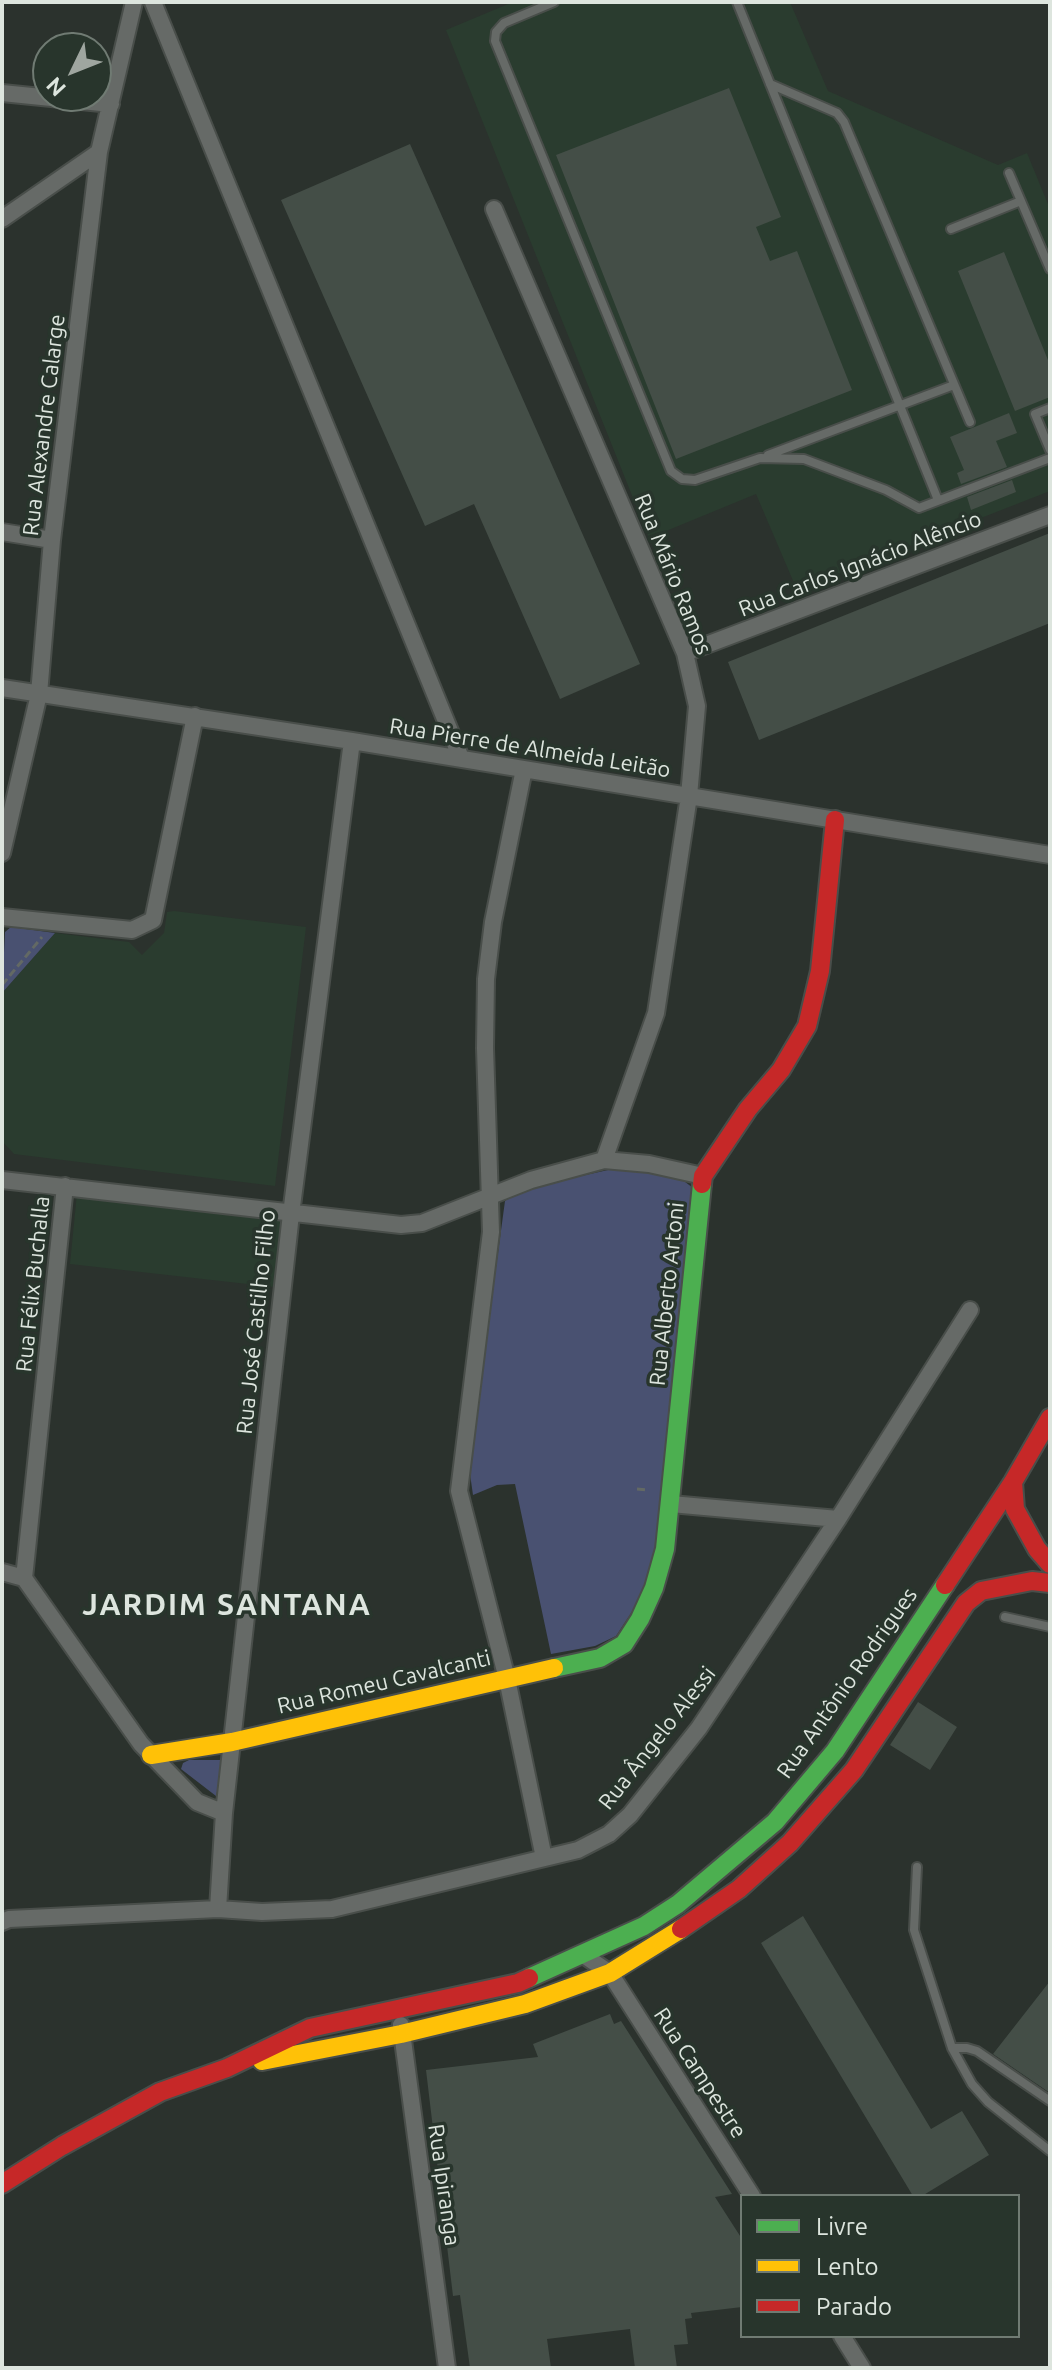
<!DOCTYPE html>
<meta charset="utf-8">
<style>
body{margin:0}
#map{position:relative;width:1052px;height:2370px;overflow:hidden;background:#2b322d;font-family:Ubuntu,sans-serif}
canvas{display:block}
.frame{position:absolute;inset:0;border:4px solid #dde5de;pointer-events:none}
.legend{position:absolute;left:740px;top:2194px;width:280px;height:144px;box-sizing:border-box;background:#28352c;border:2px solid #707b73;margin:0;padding:10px 14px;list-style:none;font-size:24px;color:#dde5de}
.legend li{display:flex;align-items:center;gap:16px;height:40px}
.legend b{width:40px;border:2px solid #707b73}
.north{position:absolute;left:32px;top:32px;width:80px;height:80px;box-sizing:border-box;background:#28352c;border:2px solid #707b73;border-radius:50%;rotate:227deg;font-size:22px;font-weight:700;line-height:32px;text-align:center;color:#dde5de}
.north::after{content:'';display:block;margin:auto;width:28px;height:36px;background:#9fa6a0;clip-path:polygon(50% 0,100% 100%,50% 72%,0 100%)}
</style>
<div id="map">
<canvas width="1052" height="2370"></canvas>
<div class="frame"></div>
<ul class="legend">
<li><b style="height:10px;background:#4caf50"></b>Livre</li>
<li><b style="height:10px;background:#ffc107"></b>Lento</li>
<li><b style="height:10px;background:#c62828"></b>Parado</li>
</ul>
<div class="north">N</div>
</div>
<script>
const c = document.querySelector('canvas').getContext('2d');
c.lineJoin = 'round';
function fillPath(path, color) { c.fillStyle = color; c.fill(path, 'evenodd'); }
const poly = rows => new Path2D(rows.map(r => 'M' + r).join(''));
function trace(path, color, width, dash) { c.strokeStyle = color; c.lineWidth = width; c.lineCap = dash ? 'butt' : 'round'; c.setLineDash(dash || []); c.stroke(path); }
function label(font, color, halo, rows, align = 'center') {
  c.font = font + ' Ubuntu,sans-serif'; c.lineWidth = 7; c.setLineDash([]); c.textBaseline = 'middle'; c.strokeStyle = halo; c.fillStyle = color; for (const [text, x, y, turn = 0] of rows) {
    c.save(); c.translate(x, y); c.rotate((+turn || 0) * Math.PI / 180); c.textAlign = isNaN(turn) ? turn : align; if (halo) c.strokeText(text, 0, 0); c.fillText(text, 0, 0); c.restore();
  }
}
fillPath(poly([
 [513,2,790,2,828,91,998,165,1027,153,1050,209,1050,491,797,590,756,494,649,538,446,30],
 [174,911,306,927,275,1186,14,1154,2,1141,2,993,55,933,129,942,142,955,164,933,167,912],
 [77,1193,281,1216,274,1287,70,1264]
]), '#2a3c2f');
fillPath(poly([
 [11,927,55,933,2,993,5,932],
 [608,1170,651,1170,680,1178,693,1188,657,1541,641,1598,616,1636,595,1646,551,1654,515,1484,497,1485,473,1495,469,1467,505,1201,518,1190],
 [189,1760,225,1760,216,1796,181,1769,183,1763]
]), '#495171');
fillPath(poly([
 [729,88,781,217,756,227,770,261,797,251,852,390,676,459,556,155],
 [410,144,640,664,560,699,474,504,425,526,281,200],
 [1004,252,1050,365,1050,397,1015,411,958,271],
 [1009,413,1017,433,996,441,1007,467,961,484,957,473,964,470,950,437],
 [1012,480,1016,492,971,510,967,497],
 [1050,533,1050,623,759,740,728,662],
 [918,1702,957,1727,930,1770,890,1745],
 [803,1916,931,2129,962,2111,989,2155,922,2196,913,2196,761,1943],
 [1050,1981,1050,2093,993,2054],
 [610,2014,614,2024,621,2021,732,2194,715,2197,742,2239,742,2307,691,2313,692,2318,685,2319,688,2344,674,2345,677,2368,635,2368,630,2329,547,2339,551,2368,470,2368,460,2295,453,2296,426,2070,538,2057,533,2044]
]), '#444e47');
const lane = poly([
 [554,2,504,23,496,32,495,41,671,471,682,479,695,480,760,458,804,459,886,490,919,508,1050,458],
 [737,2,938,500],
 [770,84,837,113,844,122,970,422],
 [1009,173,1050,269],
 [951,229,1021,201],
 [1050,408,1035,414,1050,450],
 [768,455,954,385],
 [1005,1617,1050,1627],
 [917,1867,914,1930,952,2048,972,2084,988,2102,1050,2151],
 [952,2048,967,2048,977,2051,1050,2101]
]);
const street = poly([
 [153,2,461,758],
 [2,93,111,104],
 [494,209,685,653,697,706,689,796,656,1013,604,1160],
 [2,219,99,152],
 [2,532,52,540],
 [685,653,1050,515],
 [2,688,352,741,1050,855],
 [524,769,493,922,486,979,485,1048,491,1232,459,1491,507,1679,544,1858],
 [2,853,39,694,52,540,99,152,134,2],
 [2,917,132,930,153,920,195,716],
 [2,1180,401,1225,422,1223,531,1180,604,1160,649,1164,703,1176],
 [671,1504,838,1519],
 [2,1572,24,1578,141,1744,197,1802,224,1813],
 [24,1578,65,1186],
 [218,1909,224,1813,291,1214,352,741],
 [2,1922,9,1919,218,1909,262,1912,332,1909,578,1850,609,1834,630,1815,699,1728,838,1519,970,1310],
 [582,1954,610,1973,752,2196],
 [401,2025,447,2368],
 [842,2336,862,2368]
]);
const fast = poly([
 [554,1668,600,1658,624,1644,640,1619,654,1588,665,1549,702,1184],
 [529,1978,644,1926,678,1904,775,1822,835,1751,945,1585]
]);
const slow = poly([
 [151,1755,232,1742,554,1668],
 [262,2061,401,2034,525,2004,610,1973,681,1929]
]);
const jam = poly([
 [702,1184,703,1176,748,1109,781,1070,807,1026,820,971,835,820],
 [1013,1482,1015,1509,1037,1549,1050,1564],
 [945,1585,1013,1482,1050,1418],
 [681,1929,739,1889,790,1843,854,1770,966,1603,981,1591,1032,1581,1050,1583],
 [2,2184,62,2146,160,2092,227,2068,310,2028,518,1983,529,1978]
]);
trace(lane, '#494e4a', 12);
trace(street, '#494e4a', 20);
trace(fast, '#494e4a', 22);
trace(slow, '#494e4a', 22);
trace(jam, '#494e4a', 22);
trace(poly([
 [2,985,42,937],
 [637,1489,649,1490]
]), '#636964', 3, [8, 4]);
trace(lane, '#666a67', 8);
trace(street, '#666a67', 16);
trace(fast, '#4caf50', 18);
trace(slow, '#ffc107', 18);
trace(jam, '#c62828', 18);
label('22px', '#dde5de', '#28352c', [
 ["Rua Alexandre Calarge",44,425,-83],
 ["Rua Carlos Ignácio Alêncio",860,564,-21],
 ["Rua Mário Ramos",673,574,68],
 ["Rua Pierre de Almeida Leitão",530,748,9],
 ["Rua Félix Buchalla",33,1284,-84],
 ["Rua Alberto Artoni",667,1294,-84],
 ["Rua José Castilho Filho",256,1322,-84],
 ["Rua Romeu Cavalcanti",384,1682,-13],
 ["Rua Antônio Rodrigues",847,1683,-55],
 ["Rua Ângelo Alessi",657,1738,-52],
 ["Rua Campestre",700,2073,57],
 ["Rua Ipiranga",444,2185,82]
]);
c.letterSpacing = '2px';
label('bold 30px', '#dde5de', '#28352c', [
 ["JARDIM SANTANA",227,1605]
]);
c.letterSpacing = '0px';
</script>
